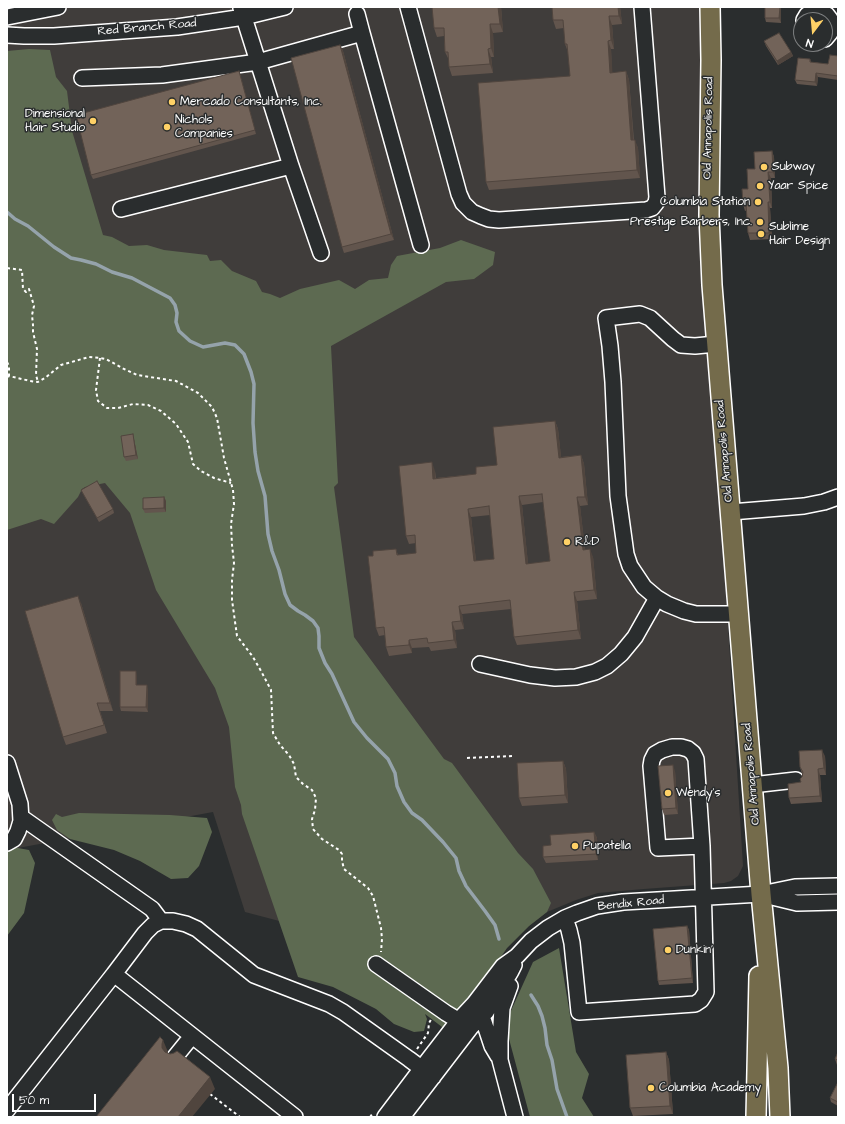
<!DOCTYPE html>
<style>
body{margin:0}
#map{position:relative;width:845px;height:1124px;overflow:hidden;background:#2a2d2e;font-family:"Architects Daughter",sans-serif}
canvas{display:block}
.frame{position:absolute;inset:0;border:8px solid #fff;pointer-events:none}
.north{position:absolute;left:793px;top:12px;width:40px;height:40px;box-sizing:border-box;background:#2a2d2e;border:1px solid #7f8182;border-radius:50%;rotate:196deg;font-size:11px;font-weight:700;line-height:16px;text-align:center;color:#fff}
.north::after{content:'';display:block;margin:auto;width:14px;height:18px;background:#ffd166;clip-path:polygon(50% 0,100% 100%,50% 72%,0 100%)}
.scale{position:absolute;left:12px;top:1094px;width:84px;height:18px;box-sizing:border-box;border:2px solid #fff;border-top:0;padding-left:5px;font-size:12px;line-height:14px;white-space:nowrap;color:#fff;-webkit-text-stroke:3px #2a2d2e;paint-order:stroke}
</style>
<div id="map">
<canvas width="845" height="1124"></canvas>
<div class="frame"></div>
<div class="north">N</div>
<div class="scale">50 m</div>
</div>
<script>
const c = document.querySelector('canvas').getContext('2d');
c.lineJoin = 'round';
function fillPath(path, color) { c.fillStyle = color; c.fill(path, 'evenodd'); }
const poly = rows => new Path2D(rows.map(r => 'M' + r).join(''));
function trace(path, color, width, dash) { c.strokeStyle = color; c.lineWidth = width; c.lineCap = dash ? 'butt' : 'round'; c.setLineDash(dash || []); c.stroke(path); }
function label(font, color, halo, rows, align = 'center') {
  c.font = font + ' "Architects Daughter",sans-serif'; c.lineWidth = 3; c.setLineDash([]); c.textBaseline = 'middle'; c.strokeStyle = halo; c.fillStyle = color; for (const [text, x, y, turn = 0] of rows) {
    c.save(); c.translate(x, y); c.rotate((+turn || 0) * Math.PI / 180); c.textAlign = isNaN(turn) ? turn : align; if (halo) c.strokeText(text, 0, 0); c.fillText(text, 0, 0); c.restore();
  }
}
fillPath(poly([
 [7,7,702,7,701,101,704,286,724,562,743,866,738,876,731,881,724,883,644,889,598,893,576,900,547,912,529,926,507,948,468,1004,363,943,245,912,213,812,7,850]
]), '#403d3b');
fillPath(poly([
 [29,49,50,50,56,77,67,91,72,131,103,235,112,237,129,246,147,245,164,250,207,255,210,261,221,260,232,271,256,281,262,292,270,294,280,298,300,289,339,280,355,289,369,280,388,278,391,265,397,256,440,248,461,240,495,252,493,265,474,279,446,282,331,346,338,483,334,487,354,637,444,759,452,763,518,853,533,869,551,903,547,912,529,926,507,948,468,1004,446,1030,425,1014,427,1019,424,1031,414,1032,394,1024,376,1009,333,987,298,977,242,814,241,805,235,787,229,727,215,688,156,590,130,513,105,483,85,487,82,489,78,497,54,524,41,519,7,530,7,51],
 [79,813,170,815,207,818,212,832,199,866,188,878,171,879,140,861,114,850,70,839,57,830,52,820,56,814,62,817],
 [7,846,29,850,35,863,24,913,7,936],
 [559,948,576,1052,589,1074,582,1098,594,1117,530,1117,505,1024,533,962]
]), '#5d6a51');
trace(poly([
 [7,212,15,219,28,226,54,247,71,258,81,260,96,264,112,272,132,278,170,298,175,305,177,313,176,322,179,331,190,341,203,347,225,343,235,345,244,354,251,372,254,384,253,423,255,452,258,471,265,496,268,534,272,551,279,570,285,594,290,605,298,611,305,615,313,621,318,628,319,636,319,648,325,663,332,674,354,722,367,738,388,759,395,773,397,786,404,802,412,813,422,820,443,842,456,858,459,871,466,886,485,911,495,925,499,939],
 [531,995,538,1006,542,1016,545,1028,547,1045,552,1060,557,1089,567,1117]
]), '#95a3ab', 3.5);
const minor = poly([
 [408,7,459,194,463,203,472,212,481,216,489,219,499,220,646,210,652,208,656,203,657,197,642,7],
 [241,8,291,166,321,253],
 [357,14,362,33],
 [7,17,58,7],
 [804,20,807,15,812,12,817,11,822,12,827,15,830,19,832,24,832,29,830,33,825,39],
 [7,35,24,36,54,36,177,27,244,17,285,7],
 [82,78,162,75,258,62,362,33,421,245],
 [121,209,291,166],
 [716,344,695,346,681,345,673,339,650,318,640,314,606,318,610,346,613,382,618,496,626,554,630,566,644,587,657,598,667,604,684,611,696,614,739,614],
 [731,512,804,506,824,502,838,497],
 [480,664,530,675,555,678,576,677,595,672,607,666,621,654,635,637,657,598],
 [672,747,681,747,688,749,693,753,696,759,702,846,658,848,651,766,652,760,655,754,662,750,672,747],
 [7,763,20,804,21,821,18,831,14,839,7,843],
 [752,785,796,780],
 [21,817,152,909,161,921],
 [764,895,797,903,838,902],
 [565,918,569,930,572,943,579,1012,695,1004,701,1000,706,992,702,846],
 [376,964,446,1013,466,1025],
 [114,974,145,933,153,925,161,921,173,921,186,924,197,929,254,975,329,1004,343,1012,409,1059,433,1077],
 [510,986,502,1008,500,1041,500,1060,515,1117],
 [477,1009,482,1016,492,1046,498,1056],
 [175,1057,192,1036],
 [7,1110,114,974,295,1117],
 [385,1117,422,1068,459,1020,474,1004,503,966,517,956,531,941,548,928,565,918,577,913,597,906,623,902,761,894,795,887,838,886],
 [402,1117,471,1027,486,1012,511,971,514,965]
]);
const major = poly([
 [710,7,711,60,709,215,712,285,761,894,778,1068,780,1117],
 [756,1117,759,976]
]);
trace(minor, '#fff', 18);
trace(major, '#fff', 22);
trace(poly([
 [7,268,22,270,23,289,26,292,29,289,34,306,32,315,33,325,33,332,37,349,36,375,38,382],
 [100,358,96,390,98,401,107,408,118,408,133,404,148,405,161,411,176,424,188,442,193,464,201,471,214,478,231,483],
 [7,362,9,366,9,376],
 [7,377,9,376,30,381,38,382,45,378,61,365,89,357,100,358,106,359,124,369,137,375,176,381,198,393,212,407,217,418,224,458,233,490,234,504,231,524,232,545,234,563,232,580,232,600,237,636,253,657,261,671,271,690,273,733,280,745,289,755,294,764,296,777,303,784,312,790,316,798,315,810,312,819,313,829,322,839,339,850,342,854,342,861,344,869,368,888,373,896,381,928,382,939,381,952],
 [467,758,513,756],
 [417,1049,428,1033,429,1023,432,1018],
 [210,1094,240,1117],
 [370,1117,373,1113]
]), '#fff', 2, [3, 3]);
trace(minor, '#2a2d2e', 15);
trace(major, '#746b4b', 19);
fillPath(poly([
 [501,7,503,32,493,33,494,57,491,57,493,73,452,76,449,67,449,60,445,52,444,36,437,37,434,28],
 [552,7,620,7,622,24,612,25,614,49,611,49,612,73,626,71,629,80,634,140,638,148,640,178,489,190,486,182,570,76,568,52,565,44,564,28,556,29,553,20],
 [765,7,781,7,781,23,766,22,765,18],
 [764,41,791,52,793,56,778,65,766,46],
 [340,45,343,51,394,240,344,253,342,247],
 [838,56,838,80,818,77,817,86,797,84,795,80,810,59,811,62,828,64],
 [239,71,256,134,93,179,91,175],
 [772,151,774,157,775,178,771,178,772,208,770,208,772,239,750,240,748,233,747,210,745,211,743,204,755,169],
 [555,421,558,429,561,457,581,455,584,464,588,505,580,506,585,550,593,557,597,599,577,601,581,639,517,645,514,637,511,609,462,614,464,629,455,630,457,648,431,651,429,647,412,648,412,653,389,656,386,647,385,635,379,636,376,628,373,556,396,549,398,555,416,553,416,543,409,544,406,536,435,471,436,478,476,474,497,465],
 [543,502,550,561,528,564,522,505],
 [490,515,494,559,476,561,471,517],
 [133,434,138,459,126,461,124,457],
 [81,490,113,509,114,513,99,522,83,494],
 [164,497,166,501,166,512,145,513,143,509],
 [81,603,113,711,100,711,107,733,66,745,63,737],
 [137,676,137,685,148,689,148,712,121,711,120,707],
 [825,756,826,775,820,775,822,802,791,804,789,798,801,782,802,777,802,774,800,767],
 [563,761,566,769,568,803,522,806,519,798],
 [675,771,678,814,664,815,662,809],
 [594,832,597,838,598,860,546,863,543,857,551,845],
 [687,926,689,930,693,983,659,985,658,981],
 [666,1052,669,1060,673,1114,633,1116,630,1108],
 [838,1052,838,1065,837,1065,835,1059],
 [838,1082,838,1106,831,1102,830,1098]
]), '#62554d');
fillPath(poly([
 [498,7,501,7,503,32,500,24],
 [618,7,620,7,622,24,619,16],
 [780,7,781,7,781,23,779,18],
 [609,16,612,25,614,49,611,40],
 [490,24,493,33,494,57,491,48],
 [608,41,611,49,613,81,610,73],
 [340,45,343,51,394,240,391,234],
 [488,49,491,57,493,73,490,64],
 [791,52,793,56,778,65,777,61],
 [239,71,240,76,256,134,255,130],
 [626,71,629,80,634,148,631,140],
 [816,73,818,77,817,86,815,82],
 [635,140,638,148,640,178,637,170],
 [772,151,774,157,775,178,773,172],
 [768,172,771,178,772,208,770,202],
 [768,202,770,208,772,239,769,233],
 [555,421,558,429,562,466,559,458],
 [133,434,138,459,136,455],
 [581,455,584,464,588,505,585,497],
 [432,462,435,471,436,487,433,479],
 [519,496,522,505,529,572,526,564],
 [164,497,166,501,166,512,164,508],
 [577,497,580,506,586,558,583,550],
 [468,509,471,517,477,569,474,561],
 [590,549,593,557,597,599,594,590],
 [574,592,577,601,581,639,578,630],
 [78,596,81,603,113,711,110,703],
 [459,606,462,614,464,629,461,621],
 [452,622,455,630,457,648,454,640],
 [409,640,412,648,412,653,409,645],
 [136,671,137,676,137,689,136,685],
 [147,685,148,689,148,712,146,707],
 [822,750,825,756,826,775,824,768],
 [563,761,566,769,568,803,565,795],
 [673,765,675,771,678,814,676,808],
 [818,769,820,775,822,802,820,796],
 [594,832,597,838,598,860,596,854],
 [687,926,689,930,693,983,692,978],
 [163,1040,168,1052,166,1056,162,1048,162,1044],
 [666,1052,669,1060,673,1114,670,1106],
 [210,1077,215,1089,192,1117,178,1117]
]), '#50453e');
const building = poly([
 [432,7,498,7,500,24,490,24,491,48,488,49,490,64,449,67,448,52,445,52,444,28,434,28,432,7],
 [552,7,618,7,619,16,609,16,611,40,608,41,610,73,626,71,631,140,635,140,637,170,486,182,478,83,570,76,567,44,565,44,563,20,553,20,552,7],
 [765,7,780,7,779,18,765,18,765,7],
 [779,33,791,52,777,61,764,41,779,33],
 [340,45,391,234,342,247,291,58,340,45],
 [830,55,838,56,838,76,816,73,815,82,795,80,798,58,810,59,810,62,828,64,830,55],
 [239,71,255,130,91,175,76,115,239,71],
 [772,151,773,172,768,172,770,202,768,202,769,233,748,233,746,204,743,204,742,189,748,189,747,169,755,169,754,152,772,151],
 [555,421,559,458,581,455,585,497,577,497,583,550,590,549,594,590,574,592,578,630,514,637,510,600,459,606,461,621,452,622,454,640,428,643,427,638,409,640,409,645,386,647,384,627,376,628,368,556,373,556,373,551,396,549,397,555,416,553,415,535,406,536,399,466,432,462,433,479,476,474,476,467,497,465,493,427,555,421],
 [542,494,550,561,526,564,519,496,542,494],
 [489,506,494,559,474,561,468,509,489,506],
 [133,434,136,455,124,457,121,436,133,434],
 [97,481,113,509,97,518,81,490,97,481],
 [164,497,164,508,143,509,143,498,164,497],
 [78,596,110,703,97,703,104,725,63,737,25,611,78,596],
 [120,671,136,671,136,685,147,685,146,707,120,707,120,671],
 [822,750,824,768,818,769,820,796,789,798,788,784,801,782,800,779,802,777,803,772,800,767,799,751,822,750],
 [563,761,565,795,519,798,517,763,563,761],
 [673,765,676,808,662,809,658,766,673,765],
 [594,832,596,854,543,857,543,846,551,845,550,835,594,832],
 [687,926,692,978,658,981,653,929,687,926],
 [160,1037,163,1040,162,1044,162,1048,165,1052,170,1054,174,1053,177,1051,210,1077,178,1117,96,1117,160,1037],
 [666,1052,670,1106,630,1108,626,1055,666,1052],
 [838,1052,838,1060,835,1059,838,1052],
 [838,1082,838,1102,830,1098,838,1082]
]);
fillPath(building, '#726359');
trace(building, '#50453e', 1);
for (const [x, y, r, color] of [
 [172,102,4,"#ffd166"],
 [93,121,4,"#ffd166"],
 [167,127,4,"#ffd166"],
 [764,167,4,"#ffd166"],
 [760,186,4,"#ffd166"],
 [758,202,4,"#ffd166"],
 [760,222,4,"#ffd166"],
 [761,234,4,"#ffd166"],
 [567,542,4,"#ffd166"],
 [668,793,4,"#ffd166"],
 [575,846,4,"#ffd166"],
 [668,950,4,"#ffd166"],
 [651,1088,4,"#ffd166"]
]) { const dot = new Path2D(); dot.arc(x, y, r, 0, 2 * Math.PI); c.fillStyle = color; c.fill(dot); trace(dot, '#2a2d2e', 1.5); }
label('12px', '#fff', '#2a2d2e', [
 ["Red Branch Road",147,28,-5],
 ["Old Annapolis Road",709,128,-89],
 ["Old Annapolis Road",725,451,-95],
 ["Old Annapolis Road",752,774,-95],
 ["Bendix Road",631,904,-6]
]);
label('12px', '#fff', '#2a2d2e', [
 ["Mercado Consultants, Inc.",180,102],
 ["Dimensional",85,114,"right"],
 ["Hair Studio",85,128,"right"],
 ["Nichols",175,120],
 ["Companies",175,134],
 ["Subway",772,167],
 ["Yaar Spice",768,186],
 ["Columbia Station",750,202,"right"],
 ["Prestige Barbers, Inc.",752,222,"right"],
 ["Sublime",769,227],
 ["Hair Design",769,241],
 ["R&D",575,542],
 ["Wendy's",676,793],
 ["Pupatella",583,846],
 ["Dunkin'",676,950],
 ["Columbia Academy",659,1088]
], 'left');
</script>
